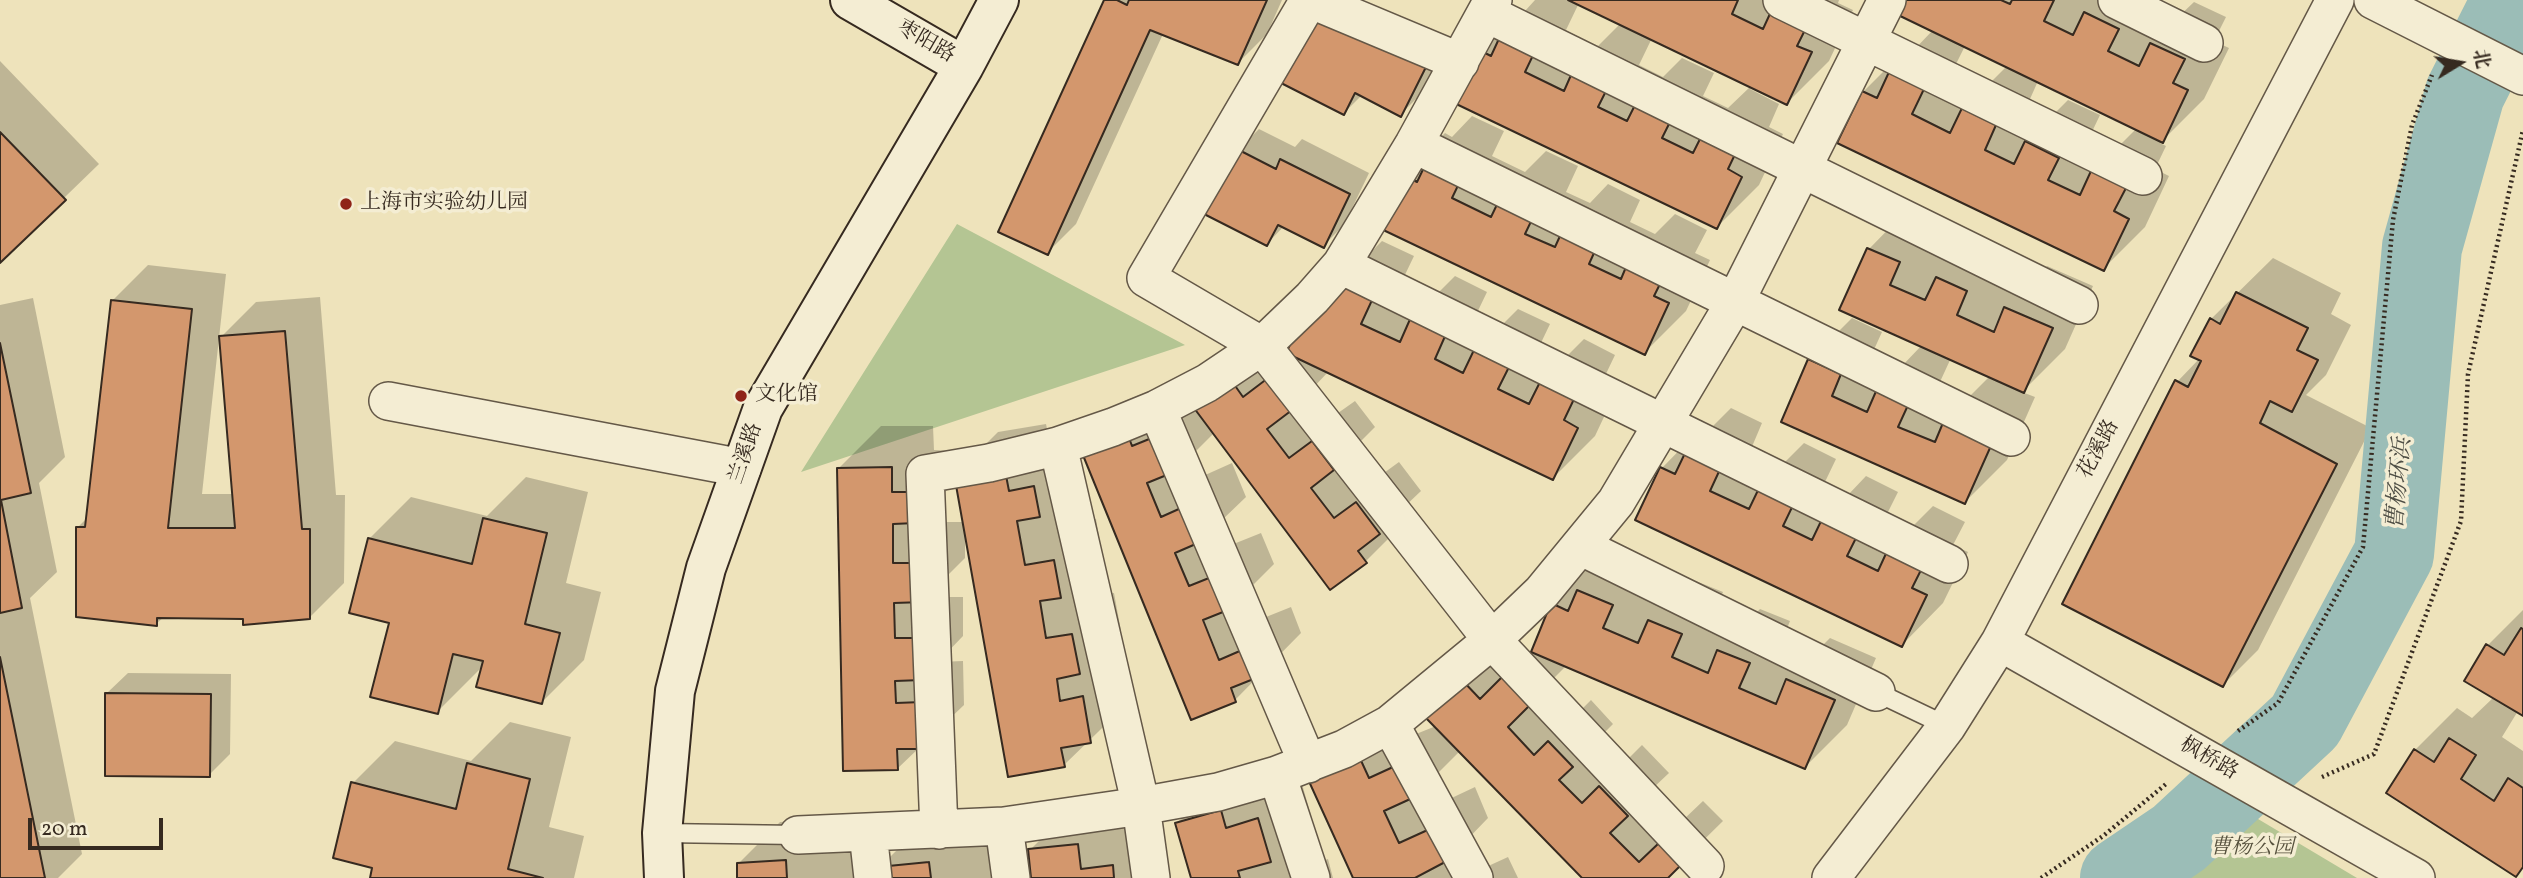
<!DOCTYPE html>
<meta charset="utf-8">
<style>
body{margin:0}
#map{position:relative;width:2523px;height:878px;overflow:hidden;background:#eee3bb;font-family:Vollkorn,"Noto Serif SC",serif}
canvas{display:block}
.north{position:absolute;left:2425px;top:28px;width:70px;height:70px;-webkit-text-stroke:5px #f4edd3;paint-order:stroke;rotate:79deg;font-size:19px;font-weight:700;line-height:28px;text-align:center;color:#362a20}
.north::after{content:'';display:block;margin:auto;width:24px;height:32px;background:#362a20;clip-path:polygon(50% 0,100% 100%,50% 72%,0 100%)}
.scale{position:absolute;left:28px;top:818px;width:135px;height:32px;box-sizing:border-box;border:4px solid #362a20;border-top:0;padding-left:9px;font-size:21px;line-height:24px;white-space:nowrap;color:#362a20;-webkit-text-stroke:5px #f4edd3;paint-order:stroke}
</style>
<div id="map">
<canvas width="2523" height="878"></canvas>
<div class="north">北</div>
<div class="scale">20 m</div>
</div>
<script>
const c = document.querySelector('canvas').getContext('2d');
c.lineJoin = 'round';
function fillPath(path, color) { c.fillStyle = color; c.fill(path, 'evenodd'); }
const poly = rows => new Path2D(rows.map(r => 'M' + r).join(''));
function trace(path, color, width, dash) { c.strokeStyle = color; c.lineWidth = width; c.lineCap = dash ? 'butt' : 'round'; c.setLineDash(dash || []); c.stroke(path); }
function label(font, color, halo, rows, align = 'center') {
  c.font = font + ' Vollkorn,"Noto Serif SC",serif'; c.lineWidth = 7; c.setLineDash([]); c.textBaseline = 'middle'; c.strokeStyle = halo; c.fillStyle = color; for (const [text, x, y, turn = 0] of rows) {
    c.save(); c.translate(x, y); c.rotate((+turn || 0) * Math.PI / 180); c.textAlign = isNaN(turn) ? turn : align; if (halo) c.strokeText(text, 0, 0); c.fillText(text, 0, 0); c.restore();
  }
}
fillPath(poly([
 [957,224,1185,345,801,472],
 [2248,813,2357,878,2154,878]
]), '#b4c593');
fillPath(poly([
 [1106,0,1282,0,1267,34,1238,63,1195,43,1191,47,1163,34,1076,224,1047,253],
 [1535,0,1839,0,1838,3,1853,10,1829,61,1787,103,1752,86,1750,89,1779,104,1769,127,1783,134,1759,185,1717,227,1476,49,1518,7,1525,11],
 [1579,3,1621,23,1598,46,1566,30],
 [1652,38,1751,86,1728,108,1703,96,1714,73,1682,58,1663,77,1639,65],
 [1905,0,2153,0,2174,21,2194,2,2226,17,2214,41,2229,48,2204,99,2160,143,2166,146,2155,169,2169,176,2145,227,2103,269,1863,92,1905,50,1911,53,1933,30],
 [1965,46,2007,66,1985,88,1952,72],
 [2038,81,2137,128,2115,150,2089,138,2100,115,2068,100,2049,119,2026,108],
 [1380,8,1447,42,1421,94,1400,115,1362,95,1344,113,1372,16],
 [0,61,99,164,0,260],
 [1472,116,1504,131,1492,156,1525,172,1546,151,1578,166,1566,192,1590,203,1608,184,1640,200,1630,222,1655,234,1675,214,1707,230,1695,253,1710,260,1686,311,1644,353,1403,175,1445,133,1452,137],
 [1259,129,1295,147,1302,139,1369,173,1344,225,1323,246,1284,226,1267,244,1238,150],
 [1910,207,2008,249,1997,273,2027,286,2047,266,2093,286,2065,349,2022,392,2035,397,2007,460,1965,502,1783,421,1810,360,1852,318,1882,332,1872,354,1901,367,1922,345,1869,249],
 [1951,358,1990,376,1969,397,1939,384],
 [1382,241,1414,256,1402,281,1434,297,1455,276,1487,292,1475,317,1499,328,1518,309,1550,324,1539,347,1564,359,1584,339,1615,355,1604,378,1619,385,1595,436,1553,478,1329,371,1311,390,1331,418,1355,401,1375,427,1354,448,1377,478,1399,462,1421,491,1401,510,1408,519,1366,561,1331,588,1215,432,1194,453,1203,476,1232,463,1246,497,1221,521,1231,545,1261,533,1274,564,1249,589,1261,619,1291,607,1301,633,1235,700,1192,718,1080,444,1122,402,1166,384,1174,405,1286,357,1361,262],
 [2273,258,2341,293,2331,314,2351,325,2326,375,2306,395,2371,428,2258,650,2223,685,2177,382,2200,358,2211,319],
 [148,265,226,274,202,494,234,494,221,337,256,302,320,297,336,495,345,495,344,583,309,618,165,616,156,624,78,527,88,517,113,300],
 [33,298,65,457,39,483,57,572,30,598,82,854,58,878,0,878,0,305],
 [1731,408,1762,423,1751,449,1783,464,1804,443,1836,459,1824,484,1848,495,1866,476,1898,492,1887,514,1913,526,1933,506,1965,522,1953,545,1968,552,1943,603,1902,645,1662,468,1703,426,1710,429],
 [1046,424,1067,524,1096,519,1102,554,1084,572,1088,597,1114,593,1121,631,1100,651,1132,699,1064,765,965,536,965,558,936,587,936,597,963,597,963,636,938,662,963,661,964,705,897,769,839,468,881,426,933,426,934,450,957,451,957,473,998,432],
 [957,480,964,522,935,522,935,502],
 [526,477,588,492,566,583,601,592,584,660,542,702,484,665,437,712,391,621,369,539,411,497,487,516],
 [1594,562,1672,598,1691,579,1723,592,1713,615,1742,628,1760,609,1790,621,1780,646,1810,658,1830,638,1876,658,1847,725,1805,767,1567,665,1548,684,1577,714,1591,700,1613,724,1600,737,1624,763,1642,745,1669,773,1651,790,1682,821,1703,801,1723,821,1665,878,1585,878,1460,751,1431,780,1441,803,1475,787,1488,818,1461,846,1473,873,1508,857,1518,878,1355,878,1309,777,1436,726,1427,717,1505,640,1523,659,1535,647,1553,604],
 [2523,610,2523,714,2518,711,2502,737,2523,751,2523,868,2516,875,2415,750,2457,708,2472,718,2494,697,2488,645],
 [128,673,231,674,230,754,209,775,107,693],
 [510,722,571,737,549,827,584,836,574,878,371,878,374,867,353,783,395,741,471,761],
 [1300,777,1312,819,1284,846,1291,870,1328,859,1333,878,1192,878,1177,823,1219,781],
 [1119,803,1122,828,1154,824,1139,878,1032,878,1030,850,1072,808],
 [827,819,868,849,870,878,739,878,738,864,780,822],
 [922,825,1005,841,1000,878,881,878,880,867]
]), '#0003');
trace(poly([
 [2120,878,2179,838,2305,721,2394,554,2422,247,2465,93,2512,0]
]), '#9bbdb7', 80);
const building = poly([
 [1104,0,1117,0,1127,5,1129,0,1267,0,1238,65,1150,30,1048,255,998,232,1104,0],
 [1568,0,1738,0,1732,14,1763,29,1774,5,1809,22,1797,46,1812,52,1787,105,1568,0],
 [1903,0,2001,0,2010,4,2012,0,2054,0,2044,21,2073,35,2084,12,2119,29,2108,51,2139,66,2150,43,2185,59,2173,83,2188,90,2163,143,1896,14,1903,0],
 [1315,17,1353,37,1358,28,1428,63,1401,117,1355,93,1344,115,1281,83,1315,17],
 [1503,30,1537,47,1525,72,1564,91,1575,66,1610,83,1598,107,1627,121,1638,99,1673,116,1662,138,1693,153,1705,129,1739,146,1728,169,1742,177,1717,229,1450,101,1475,48,1491,56,1503,30],
 [1889,72,1924,89,1912,114,1950,133,1962,108,1996,125,1985,150,2014,164,2025,141,2059,158,2048,180,2080,195,2091,171,2126,188,2114,211,2129,219,2104,271,1837,143,1862,91,1877,98,1889,72],
 [0,132,66,200,0,263,0,132],
 [1237,149,1276,169,1280,159,1350,194,1324,248,1278,225,1267,246,1204,214,1237,149],
 [1429,157,1464,173,1452,198,1491,217,1503,192,1537,209,1525,234,1555,247,1565,225,1599,242,1589,264,1621,279,1631,255,1666,272,1654,296,1669,303,1645,355,1377,227,1402,174,1417,182,1429,157],
 [1867,248,1900,262,1890,285,1925,300,1936,277,1967,291,1957,315,1994,332,2004,307,2053,328,2024,393,1839,310,1867,248],
 [1339,282,1373,298,1361,324,1400,342,1411,317,1446,334,1435,359,1463,373,1474,350,1509,367,1498,389,1529,404,1541,380,1575,397,1564,420,1578,428,1553,480,1286,353,1311,300,1339,282],
 [2236,292,2308,328,2297,350,2318,360,2292,412,2270,401,2260,423,2337,464,2223,687,2062,604,2175,380,2188,387,2201,361,2190,356,2210,318,2220,324,2236,292],
 [111,300,192,309,168,528,235,528,219,336,285,331,302,529,310,529,310,619,243,625,243,619,157,618,157,626,76,617,76,527,85,527,111,300],
 [0,343,31,493,1,500,22,608,0,613,0,343],
 [1808,359,1841,374,1832,396,1867,412,1877,389,1909,403,1898,427,1935,442,1945,418,1994,439,1965,504,1781,422,1808,359],
 [1272,375,1296,407,1267,429,1289,458,1312,441,1334,470,1311,488,1334,518,1356,502,1380,534,1358,551,1367,563,1330,590,1194,408,1231,380,1243,397,1272,375],
 [1124,424,1132,446,1164,433,1179,470,1147,483,1161,517,1190,504,1205,540,1175,553,1189,586,1219,574,1233,608,1203,620,1219,660,1249,647,1261,676,1231,688,1236,702,1191,720,1078,443,1124,424],
 [1687,449,1722,465,1710,491,1749,509,1761,484,1795,501,1783,526,1812,540,1823,517,1858,534,1847,556,1878,571,1889,547,1924,564,1912,588,1927,595,1902,647,1635,520,1660,467,1675,474,1687,449],
 [1004,465,1009,491,1034,486,1040,517,1017,521,1025,565,1054,560,1061,598,1040,601,1046,638,1072,634,1080,674,1057,679,1060,701,1083,696,1091,743,1061,748,1065,767,1008,777,954,474,1004,465],
 [892,467,892,492,915,492,916,523,893,524,893,563,923,563,924,602,894,603,895,638,922,638,922,680,895,681,896,703,922,702,923,749,897,749,898,770,843,771,837,468,892,467],
 [483,518,547,533,525,624,560,633,542,704,476,687,483,661,453,654,438,714,370,697,389,623,349,613,368,538,472,564,483,518],
 [1577,590,1613,605,1603,628,1638,643,1648,620,1682,634,1672,657,1708,673,1717,650,1750,663,1739,688,1776,704,1786,679,1835,700,1805,769,1531,652,1551,603,1568,611,1577,590],
 [2521,628,2523,629,2523,716,2464,681,2486,644,2504,655,2521,628],
 [0,657,45,878,0,878,0,657],
 [1502,677,1530,705,1508,727,1534,755,1548,741,1573,767,1559,780,1582,803,1599,786,1628,816,1610,833,1639,862,1660,842,1682,864,1668,878,1582,878,1425,717,1462,680,1480,699,1502,677],
 [105,693,211,694,210,777,105,776,105,693],
 [2449,738,2476,755,2461,779,2494,801,2508,778,2523,788,2523,867,2516,877,2386,793,2414,749,2434,762,2449,738],
 [1358,754,1369,778,1404,762,1419,795,1384,811,1399,843,1432,828,1447,861,1415,878,1353,878,1307,777,1358,754],
 [467,763,530,779,508,869,543,878,370,878,372,868,333,858,351,782,456,809,467,763],
 [1221,810,1226,828,1258,818,1271,862,1238,871,1240,878,1191,878,1175,823,1221,810],
 [1078,844,1081,869,1113,865,1114,878,1031,878,1028,849,1078,844],
 [786,860,787,878,737,878,737,863,786,860],
 [929,862,931,878,879,878,878,867,929,862]
]);
fillPath(building, '#d3976d');
trace(building, '#362a20', 2);
const lane = poly([
 [1876,692,1947,726],
 [662,833,798,835]
]);
const street = poly([
 [1309,0,1146,278,1262,346,1492,640,1705,866],
 [1312,0,1460,62],
 [1782,0,2143,176],
 [2117,0,2204,43],
 [2373,0,2523,76],
 [1486,13,2079,305],
 [1414,144,2011,437],
 [1341,265,1949,564],
 [388,401,742,468],
 [1157,409,1308,764],
 [1058,446,1141,806,1151,878],
 [1582,547,1876,692],
 [2000,642,2416,878],
 [1390,724,1474,878],
 [1277,775,1311,878],
 [1004,826,1011,878],
 [939,830,925,474,989,463,1058,446,1113,427,1157,409,1207,383,1262,346,1312,298,1341,265,1414,144,1493,0],
 [868,833,873,878],
 [798,835,1004,826,1141,806,1218,792,1277,775,1344,749,1390,724,1492,640,1542,592,1616,502,1735,302,1887,0],
 [1831,878,1947,726,2000,642,2335,0]
]);
const secondary = poly([
 [850,0,964,66],
 [664,878,662,833,675,691,706,568,763,408,964,66,999,0]
]);
trace(lane, '#645847', 21);
trace(street, '#645847', 40);
trace(secondary, '#362a20', 42);
trace(poly([
 [2238,731,2278,703,2363,547,2393,220,2412,125,2432,75],
 [2322,777,2374,754,2461,521,2468,374,2523,130],
 [2041,878,2103,836,2166,784]
]), '#362a20', 4.5, [2, 3.5]);
trace(lane, '#f4edd3', 18);
trace(street, '#f4edd3', 37);
trace(secondary, '#f4edd3', 38);
for (const [x, y, r, color] of [
 [346,204,7,"#8f2418"],
 [741,396,7,"#8f2418"]
]) { const dot = new Path2D(); dot.arc(x, y, r, 0, 2 * Math.PI); c.fillStyle = color; c.fill(dot); trace(dot, '#f4edd3', 2.5); }
label('21px', '#362a20', '#f4edd3', [
 ["枣阳路",925,43,30],
 ["花溪路",2100,450,-62],
 ["兰溪路",747,454,-71],
 ["枫桥路",2208,760,30]
]);
label('21px', '#362a20', '#f4edd3', [
 ["上海市实验幼儿园",360,204],
 ["文化馆",755,396]
], 'left');
label('italic 21px', '#56513d', '#f4edd3', [
 ["曹杨公园",2252,849]
]);
label('italic 23px', '#4f4f46', '#f4edd3', [
 ["曹杨环浜",2401,484,-85]
]);
</script>
